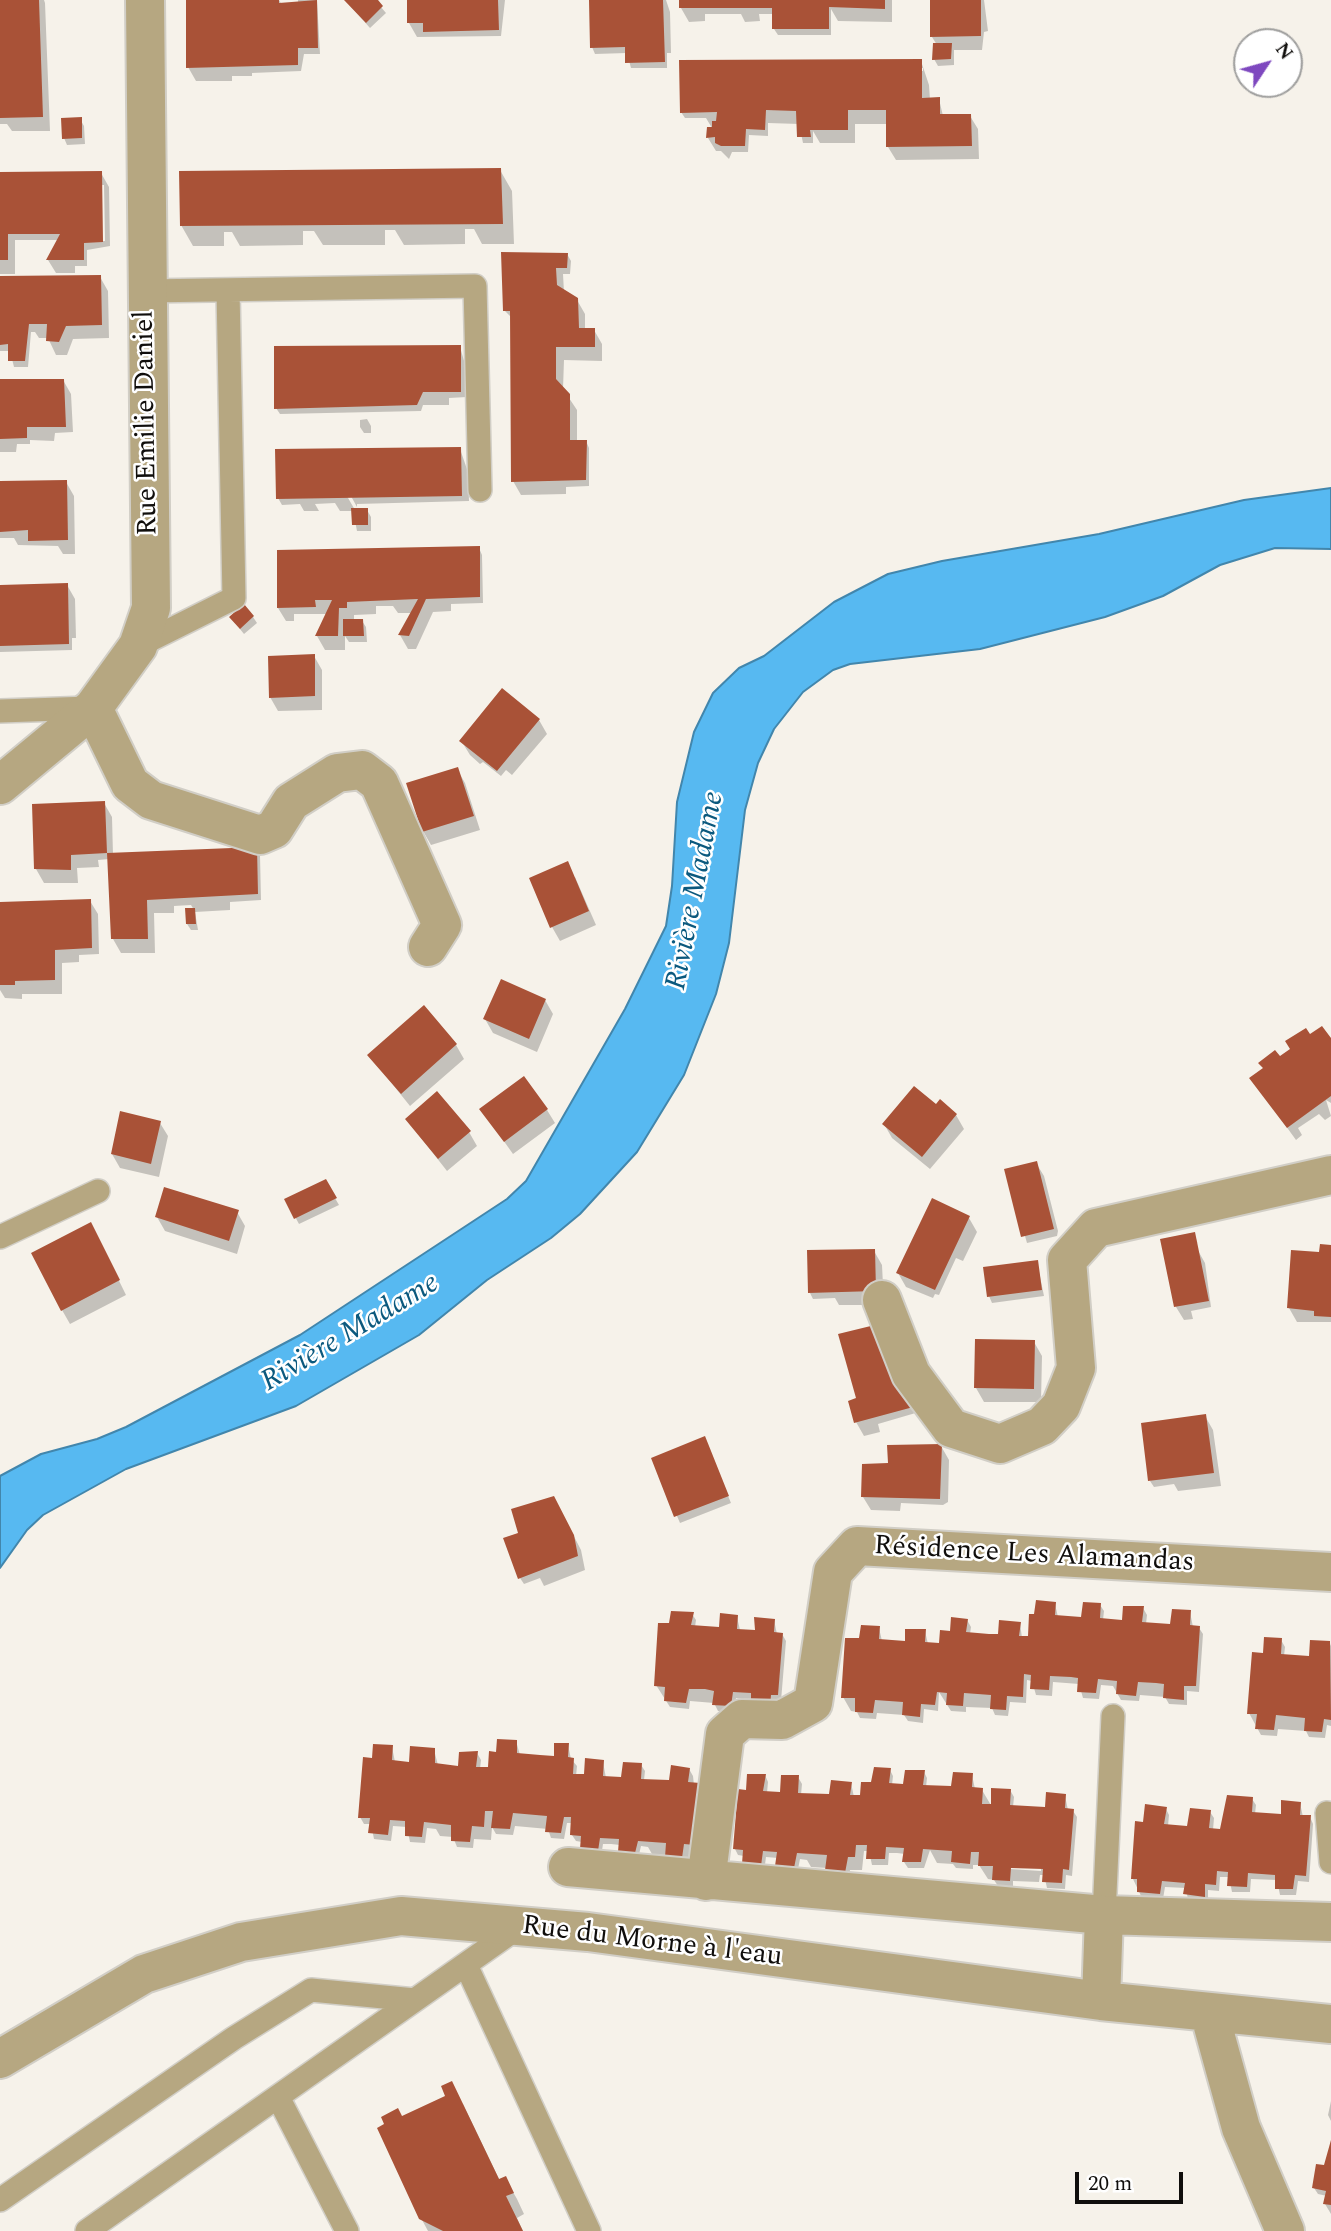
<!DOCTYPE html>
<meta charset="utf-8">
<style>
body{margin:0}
#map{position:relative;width:1331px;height:2231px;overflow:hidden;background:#f6f2ea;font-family:Spectral,serif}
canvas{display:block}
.north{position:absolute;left:1233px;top:28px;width:70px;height:70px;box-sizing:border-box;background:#fff;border:2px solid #9f9f9e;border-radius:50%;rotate:54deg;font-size:19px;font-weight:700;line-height:28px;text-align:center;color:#100e0c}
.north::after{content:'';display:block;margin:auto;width:24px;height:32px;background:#7e48bf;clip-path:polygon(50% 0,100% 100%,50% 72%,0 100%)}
.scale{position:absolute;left:1075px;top:2172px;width:108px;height:32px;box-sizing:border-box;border:4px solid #100e0c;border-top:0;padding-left:9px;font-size:21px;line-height:24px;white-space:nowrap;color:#100e0c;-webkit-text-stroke:5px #fff;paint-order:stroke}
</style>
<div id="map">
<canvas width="1331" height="2231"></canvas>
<div class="north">N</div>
<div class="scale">20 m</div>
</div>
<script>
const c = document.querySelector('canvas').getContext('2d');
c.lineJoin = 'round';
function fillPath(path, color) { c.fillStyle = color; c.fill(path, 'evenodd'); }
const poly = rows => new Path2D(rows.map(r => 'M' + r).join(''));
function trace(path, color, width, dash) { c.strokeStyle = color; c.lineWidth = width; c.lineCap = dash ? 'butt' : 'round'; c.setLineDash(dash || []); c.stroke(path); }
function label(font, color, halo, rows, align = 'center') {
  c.font = font + ' Spectral,serif'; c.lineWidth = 5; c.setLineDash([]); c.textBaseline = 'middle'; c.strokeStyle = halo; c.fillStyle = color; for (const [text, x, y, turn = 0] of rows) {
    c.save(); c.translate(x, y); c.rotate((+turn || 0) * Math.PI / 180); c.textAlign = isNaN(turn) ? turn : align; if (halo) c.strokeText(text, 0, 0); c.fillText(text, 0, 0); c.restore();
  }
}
const water = poly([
 [1331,488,1331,549,1275,548,1220,565,1163,596,1105,617,980,649,850,664,833,670,803,692,774,729,758,763,745,810,729,943,716,994,684,1075,637,1152,580,1214,551,1238,487,1280,419,1335,296,1406,126,1469,43,1515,27,1530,0,1568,0,1476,41,1454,97,1439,126,1427,300,1335,507,1199,526,1181,625,1009,666,926,672,886,677,802,694,732,713,693,739,668,764,656,834,602,888,574,942,561,1099,534,1244,500,1331,488]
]);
fillPath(water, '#57b9f1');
trace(water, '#4286ac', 2);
fillPath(poly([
 [0,0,44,0,45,3,50,131,12,131,7,124,0,124],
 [188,0,279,0,282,5,298,11,298,0,317,0,320,54,304,54,301,71,252,73,252,76,232,76,232,81,196,81,188,67],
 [345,0,375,0,386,13,370,28],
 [408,0,505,0,501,36,417,37,409,23],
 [591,0,666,0,670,12,671,53,667,53,667,68,631,68,627,53,595,54,592,47],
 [681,0,892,0,892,22,838,21,831,9,831,35,778,35,774,29,774,14,759,14,760,21,745,22,741,14,705,14,705,21,689,22,681,8],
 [931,0,984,0,988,31,984,32,982,50,954,50,954,65,938,66,934,59,937,45,932,37],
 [921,61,929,85,930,100,939,99,943,116,970,116,978,129,979,159,896,160,888,147,888,124,855,124,855,143,820,143,813,131,813,143,803,143,799,124,768,123,768,136,749,135,748,152,732,152,729,159,721,151,716,151,708,138,712,128,706,118,685,118,681,112],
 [906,68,923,68,923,71,910,71],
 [80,119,84,126,85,144,67,145,64,138],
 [500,170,512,191,514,244,482,244,474,229,465,229,465,244,404,245,395,230,385,230,385,245,323,245,314,231,303,231,303,245,240,246,232,232,224,232,224,246,193,246,181,225],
 [0,173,101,173,109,187,110,246,87,250,87,266,75,266,75,273,56,273,48,260,58,240,15,240,15,274,0,274],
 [100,185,104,185,105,241,102,241],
 [567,254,571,261,570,274,563,274,564,292,577,300,585,314,585,330,594,330,602,344,602,361,564,360,563,389,577,410,577,442,586,441,589,448,589,486,566,487,566,494,521,495,513,481,511,317,504,310],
 [100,277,108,291,109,338,73,339,67,355,56,355,48,338,39,338,35,332,31,332,28,367,14,367,10,351,0,351,0,278],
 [460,347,467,371,467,397,449,398,449,405,423,405,421,411,280,414,276,408],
 [63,380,71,394,73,432,55,433,54,441,30,440,30,444,17,444,16,452,0,452,0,381],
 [367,419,371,426,371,433,364,433,360,427,360,420],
 [460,449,468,472,469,501,357,504,357,507,347,489,344,491,355,510,367,510,371,517,371,531,357,531,353,511,340,511,335,503,315,504,319,511,304,511,300,504,282,505,278,498],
 [66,482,74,496,75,554,63,554,58,546,18,545,14,538,0,538,0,483],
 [479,548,482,555,483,603,451,604,451,611,433,612,416,649,408,649,400,635,412,613,398,613,393,606,376,606,376,614,354,615,354,621,362,621,366,627,367,642,349,642,345,636,345,650,325,650,317,636,328,614,294,614,294,621,286,621,278,608],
 [67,585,75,599,76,638,72,638,72,650,0,652,0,586],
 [253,617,257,623,244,634,231,618],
 [314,656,322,670,322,710,278,711,270,697],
 [539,720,547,734,512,775,506,770,501,776,483,762,480,764,470,755,462,742],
 [457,769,465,783,480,830,431,845,423,831],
 [104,803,112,817,113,855,256,849,260,855,261,900,230,902,230,910,195,912,198,930,191,930,187,924,194,910,191,905,174,906,174,913,154,913,155,953,121,953,113,939,109,859,98,860,99,867,77,868,78,883,44,883,36,869],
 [575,877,596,925,560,941,552,927],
 [90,901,98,914,99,954,79,955,79,962,62,963,62,994,22,994,22,999,5,998,0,990,0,903],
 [545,1000,553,1014,537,1052,493,1033,485,1019],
 [1310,1036,1331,1041,1331,1103,1326,1100,1331,1116,1325,1120,1319,1114,1298,1128,1302,1135,1296,1140,1252,1079],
 [456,1045,464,1059,410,1106,369,1055],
 [936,1107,956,1115,964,1129,930,1169,892,1138,884,1124],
 [481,1109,547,1110,555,1123,513,1154],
 [407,1120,469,1132,477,1146,447,1171],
 [160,1123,168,1136,159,1177,120,1168,112,1154],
 [1036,1163,1044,1176,1058,1231,1057,1236,1027,1243,1006,1170],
 [325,1181,339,1205,299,1224,286,1200],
 [237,1212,245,1226,237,1254,165,1231,157,1217],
 [969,1218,977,1232,963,1261,956,1258,939,1295,935,1294,933,1298,906,1287,898,1273],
 [1194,1234,1198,1244,1195,1238,1192,1240,1205,1263,1211,1307,1191,1311,1193,1319,1184,1320,1176,1307,1162,1241],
 [98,1238,126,1295,70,1324,62,1310],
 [1331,1247,1331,1322,1297,1322,1289,1308,1322,1254],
 [874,1251,882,1265,883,1285,872,1305,839,1305,835,1298,813,1299,810,1293],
 [1037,1262,1044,1296,992,1303,989,1296],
 [840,1335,919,1412,878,1424,880,1432,864,1436,856,1422,858,1400],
 [1034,1342,1042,1356,1041,1402,984,1402,976,1388],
 [1205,1416,1213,1430,1221,1486,1178,1491,1174,1484,1154,1487,1150,1481],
 [707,1445,731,1503,680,1523,668,1495],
 [941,1446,949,1460,948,1502,943,1505,901,1503,900,1511,871,1510,863,1497,889,1465],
 [563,1515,581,1550,585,1570,544,1586,540,1578,524,1584,520,1578],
 [1055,1604,1058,1617,1082,1619,1100,1605,1104,1611,1103,1620,1123,1622,1143,1608,1147,1615,1146,1624,1172,1626,1190,1612,1193,1627,1199,1628,1203,1634,1199,1692,1187,1691,1187,1705,1169,1704,1165,1697,1140,1695,1139,1701,1121,1700,1113,1686,1101,1685,1099,1699,1083,1698,1079,1684,1053,1682,1052,1696,1036,1695,1032,1681,1027,1680,1026,1703,1010,1702,1008,1716,995,1715,992,1708,966,1707,966,1712,951,1711,939,1692,938,1711,924,1709,923,1723,908,1721,904,1715,877,1713,876,1719,860,1718,857,1712,851,1711,843,1697,860,1640,879,1628,882,1641,907,1643,925,1631,928,1644,940,1645,967,1620,971,1627,970,1634,999,1636,1020,1623,1022,1638,1029,1638,1036,1615],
 [692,1614,696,1620,695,1627,721,1629,737,1617,740,1630,756,1632,774,1620,777,1634,782,1634,786,1641,781,1701,773,1713,753,1699,736,1698,734,1711,718,1711,714,1703,690,1701,689,1709,670,1707,656,1685,672,1625],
 [1281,1640,1285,1647,1284,1656,1311,1658,1329,1642,1331,1646,1331,1726,1327,1725,1325,1738,1309,1737,1306,1731,1278,1729,1277,1736,1261,1735,1249,1713,1266,1655],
 [516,1741,520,1755,555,1758,568,1745,571,1759,577,1766,576,1776,586,1776,603,1762,606,1778,623,1779,641,1765,645,1771,644,1780,672,1782,689,1769,693,1776,702,1858,686,1857,685,1864,666,1855,652,1854,648,1847,641,1846,638,1859,623,1858,620,1845,611,1844,603,1844,601,1857,582,1842,576,1841,572,1835,573,1823,567,1823,564,1839,551,1838,548,1829,515,1826,513,1835,496,1834,492,1827,491,1840,474,1839,473,1848,457,1847,453,1837,440,1836,436,1829,427,1828,425,1843,410,1842,407,1827,393,1826,391,1841,374,1839,371,1824,364,1824,360,1817,374,1760,392,1747,395,1762,411,1763,434,1750,438,1765,459,1768,477,1753,481,1760,480,1769,490,1769,498,1754],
 [890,1770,893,1776,892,1785,905,1786,924,1772,927,1778,926,1787,953,1788,972,1775,975,1789,982,1790,992,1807,1010,1790,1014,1797,1013,1807,1047,1809,1065,1796,1068,1810,1073,1811,1077,1817,1072,1876,1066,1875,1065,1889,1047,1888,1044,1875,1040,1875,1039,1882,1013,1881,1013,1887,998,1886,994,1880,988,1879,979,1865,973,1865,973,1869,956,1868,953,1864,937,1863,930,1850,924,1868,908,1868,904,1862,905,1854,897,1853,889,1853,888,1865,872,1865,869,1851,864,1851,862,1870,850,1870,848,1879,830,1876,827,1868,811,1867,807,1860,800,1859,797,1874,781,1872,777,1866,778,1858,766,1857,764,1872,744,1856,738,1855,735,1849,747,1792,765,1775,768,1782,767,1793,782,1794,798,1777,802,1784,801,1795,831,1796,851,1783,854,1797,859,1797],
 [995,1865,1041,1867,1041,1871,995,1868],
 [1252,1799,1256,1805,1255,1814,1282,1816,1300,1803,1303,1817,1310,1817,1313,1824,1309,1882,1298,1881,1296,1895,1280,1895,1277,1880,1251,1879,1250,1892,1232,1892,1229,1877,1220,1877,1219,1891,1208,1890,1208,1902,1188,1900,1186,1888,1165,1887,1163,1899,1142,1898,1133,1879,1144,1824,1166,1809,1169,1815,1168,1826,1188,1828,1210,1812,1214,1818,1213,1830,1222,1831],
 [1331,2101,1331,2121,1328,2115],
 [463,2104,500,2181,505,2178,517,2199,524,2214,517,2218,523,2231,428,2231,421,2218,402,2118],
 [1331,2143,1331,2214,1325,2204,1327,2196,1318,2194,1314,2188,1328,2168]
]), '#0003');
fillPath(poly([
 [0,0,39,0,43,117,0,118],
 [186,0,279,0,279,3,317,0,318,48,298,48,298,65,186,68],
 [344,0,378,0,383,6,366,23],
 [407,0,498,0,499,30,423,32,423,23,407,23],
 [589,0,663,0,665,62,625,63,625,47,590,48],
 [679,0,885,0,885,9,829,7,829,29,772,29,772,8,679,8],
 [930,0,981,0,981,36,930,37],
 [933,43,952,43,951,59,932,60],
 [922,59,922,98,940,97,940,114,971,114,972,146,886,147,886,110,848,110,848,130,810,130,811,137,797,137,796,111,766,110,765,130,746,129,745,146,721,146,715,143,715,137,706,138,707,127,712,127,712,121,716,121,717,112,680,113,679,60],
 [82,117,82,138,62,139,61,118],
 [501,168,503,224,180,226,179,171],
 [102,171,103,242,84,243,84,260,46,260,60,234,8,234,8,260,0,260,0,172],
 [501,252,568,253,567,268,556,268,557,285,578,298,579,328,595,328,595,347,556,347,556,379,570,394,570,440,587,440,586,480,511,482,510,311,503,311],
 [101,275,102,325,66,326,59,342,46,341,47,324,29,324,25,361,8,361,8,344,0,345,0,276],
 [461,345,461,392,423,392,417,405,274,409,274,346],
 [0,379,64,379,66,427,27,427,27,438,0,439],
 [461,447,462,496,276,499,275,449],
 [67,480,68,540,28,541,28,530,0,532,0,481],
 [351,508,368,508,368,525,352,525],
 [480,546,480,597,426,599,409,636,398,635,418,599,347,602,347,608,339,608,338,636,315,636,332,600,315,600,316,607,277,608,277,550],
 [68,583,69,644,0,646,0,585],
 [244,604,254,616,240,629,229,617],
 [343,619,363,619,364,636,343,636],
 [315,654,315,696,269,698,268,656],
 [502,688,540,719,497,771,459,741],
 [458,767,474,816,422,832,406,783],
 [105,801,107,853,71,855,71,870,34,869,32,804],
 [257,847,258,894,147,900,148,939,111,939,107,853],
 [568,861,589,911,550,928,529,878],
 [91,899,92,948,55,950,55,980,15,981,15,985,0,985,0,902],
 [185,908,195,908,196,924,186,924],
 [501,979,546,999,529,1039,483,1019],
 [424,1005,457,1044,401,1094,367,1055],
 [1322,1026,1331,1038,1331,1096,1287,1128,1249,1078,1263,1068,1258,1063,1275,1050,1280,1056,1290,1049,1285,1041,1306,1028,1310,1034],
 [524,1076,548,1109,504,1142,479,1109],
 [914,1086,936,1104,940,1099,957,1114,922,1157,882,1124],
 [437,1091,471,1131,438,1159,405,1119],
 [120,1111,161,1121,151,1164,111,1154],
 [1037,1161,1054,1229,1021,1237,1004,1169],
 [326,1179,337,1198,294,1219,284,1199],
 [164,1187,239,1210,229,1241,155,1217],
 [932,1198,970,1216,935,1290,896,1273],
 [91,1222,120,1280,61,1311,31,1253],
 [1195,1232,1209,1301,1174,1307,1160,1239],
 [1320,1244,1331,1245,1331,1317,1314,1316,1314,1311,1287,1308,1291,1250,1319,1252],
 [875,1249,876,1291,808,1293,807,1250],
 [1038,1260,1042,1290,987,1297,983,1267],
 [883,1323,917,1406,854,1423,848,1401,856,1398,838,1334],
 [975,1339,1035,1340,1034,1389,974,1388],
 [1206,1414,1214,1473,1148,1481,1141,1423],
 [705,1436,729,1496,674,1517,651,1458],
 [942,1444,940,1499,861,1497,862,1464,888,1463,887,1445],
 [554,1496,574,1535,578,1556,518,1579,503,1538,518,1533,511,1509],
 [1036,1600,1056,1602,1055,1615,1081,1617,1083,1602,1101,1603,1100,1618,1122,1620,1123,1606,1144,1606,1142,1622,1170,1624,1172,1609,1191,1610,1190,1625,1200,1626,1196,1686,1184,1686,1184,1700,1163,1698,1164,1684,1156,1683,1138,1682,1136,1696,1116,1694,1117,1681,1098,1679,1096,1693,1077,1692,1078,1678,1071,1677,1050,1676,1049,1690,1030,1689,1031,1675,1024,1674,1023,1697,1007,1696,1006,1710,990,1709,991,1695,964,1693,963,1706,946,1705,947,1693,937,1692,935,1705,921,1704,920,1717,902,1715,903,1702,875,1700,873,1713,855,1712,855,1698,841,1698,845,1638,859,1638,861,1625,880,1626,879,1639,905,1641,905,1629,926,1629,925,1642,939,1643,940,1630,950,1631,951,1617,968,1619,966,1632,989,1634,998,1634,999,1620,1021,1622,1019,1636,1028,1636,1029,1614,1034,1614],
 [671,1611,694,1612,691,1625,719,1627,720,1613,738,1615,737,1629,755,1630,754,1617,775,1619,774,1632,783,1633,778,1695,771,1695,770,1707,751,1706,751,1693,733,1692,731,1706,712,1705,714,1691,705,1689,689,1689,686,1703,664,1701,665,1687,654,1686,658,1623,669,1623],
 [1264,1637,1282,1638,1281,1654,1309,1656,1310,1640,1330,1641,1331,1720,1324,1719,1322,1732,1304,1731,1305,1718,1276,1715,1274,1730,1255,1729,1257,1714,1247,1714,1252,1652,1263,1653],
 [497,1739,517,1740,517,1753,540,1755,554,1756,554,1743,569,1743,568,1757,574,1758,573,1774,584,1774,585,1758,604,1760,603,1776,621,1777,623,1762,642,1763,641,1779,669,1780,671,1765,690,1768,688,1782,700,1783,695,1845,684,1844,682,1858,665,1857,666,1843,638,1841,635,1853,618,1852,619,1839,600,1838,598,1851,580,1849,581,1836,570,1835,571,1817,564,1817,561,1833,545,1832,547,1816,513,1813,510,1829,491,1828,493,1811,485,1811,484,1827,472,1826,470,1842,451,1841,451,1825,424,1822,422,1837,405,1836,405,1821,390,1820,388,1835,368,1833,370,1818,358,1818,363,1757,372,1758,373,1744,393,1745,392,1760,409,1762,410,1746,435,1748,435,1763,458,1766,459,1752,478,1751,476,1767,488,1767,489,1751,496,1752],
 [874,1767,891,1768,889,1783,903,1784,905,1770,925,1770,923,1785,951,1786,953,1772,973,1773,972,1787,983,1788,982,1804,991,1804,991,1788,1011,1789,1010,1805,1045,1807,1046,1792,1066,1794,1065,1808,1074,1809,1069,1870,1063,1869,1062,1883,1042,1882,1043,1869,1011,1868,1010,1881,992,1880,993,1866,978,1866,979,1852,971,1852,970,1864,951,1862,952,1851,923,1849,921,1862,902,1862,904,1848,886,1847,885,1859,866,1859,867,1845,856,1845,855,1857,848,1857,845,1873,825,1870,827,1855,797,1853,794,1868,775,1866,777,1852,763,1851,761,1866,742,1864,743,1850,733,1849,738,1789,746,1790,747,1774,766,1774,763,1791,780,1792,781,1775,799,1775,798,1793,829,1794,831,1780,852,1782,850,1795,860,1795,861,1782,871,1782],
 [1227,1795,1253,1797,1252,1812,1281,1814,1281,1800,1301,1802,1300,1815,1311,1815,1306,1876,1295,1875,1293,1889,1275,1889,1275,1875,1248,1873,1247,1887,1227,1886,1228,1872,1217,1871,1216,1885,1205,1884,1205,1897,1183,1894,1185,1883,1162,1881,1160,1894,1137,1892,1137,1879,1131,1879,1135,1821,1143,1822,1145,1804,1167,1807,1164,1824,1187,1826,1190,1808,1211,1810,1209,1828,1220,1829],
 [452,2081,499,2179,506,2176,514,2193,506,2196,523,2231,443,2231,419,2219,377,2128,384,2124,381,2117,398,2108,402,2116,445,2096,441,2086],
 [1331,2140,1331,2205,1323,2204,1326,2191,1312,2188,1316,2164,1324,2165]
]), '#a95237');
const service = poly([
 [146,291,475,286,480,490],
 [138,646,234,598,228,290],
 [0,711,90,708],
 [0,1237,98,1191],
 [1327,1813,1331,1862],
 [1104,1915,1113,1716],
 [466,1965,589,2231],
 [278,2097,347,2231],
 [0,2200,234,2038,311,1990,415,2000],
 [87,2231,520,1926]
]);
const minor = poly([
 [93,708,130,784,151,800,260,835,274,829,291,802,337,773,362,770,379,783,442,925,428,947],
 [0,785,93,708,138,646,151,608,145,0],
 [882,1300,911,1374,951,1428,1000,1444,1042,1426,1061,1406,1076,1368,1067,1260,1096,1228,1331,1175],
 [568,1867,1104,1915,1331,1922],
 [706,1881,725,1734,742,1719,782,1720,813,1703,833,1572,857,1546,1331,1572],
 [1101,2001,1104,1915],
 [1209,2012,1241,2128,1285,2231],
 [0,2059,144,1974,241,1942,401,1916,588,1932,1101,2001,1331,2024]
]);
trace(service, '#d1cec6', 26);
trace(minor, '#d1cec6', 42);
trace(service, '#b6a781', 23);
trace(minor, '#b6a781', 38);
label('28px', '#100e0c', '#fff', [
 ["Rue Emilie Daniel",148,423,-91],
 ["Résidence Les Alamandas",1034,1556,3],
 ["Rue du Morne à l'eau",652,1943,7]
]);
label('italic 30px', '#0b597e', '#fff', [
 ["Rivière Madame",697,891,-79],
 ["Rivière Madame",351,1334,-31]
]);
</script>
